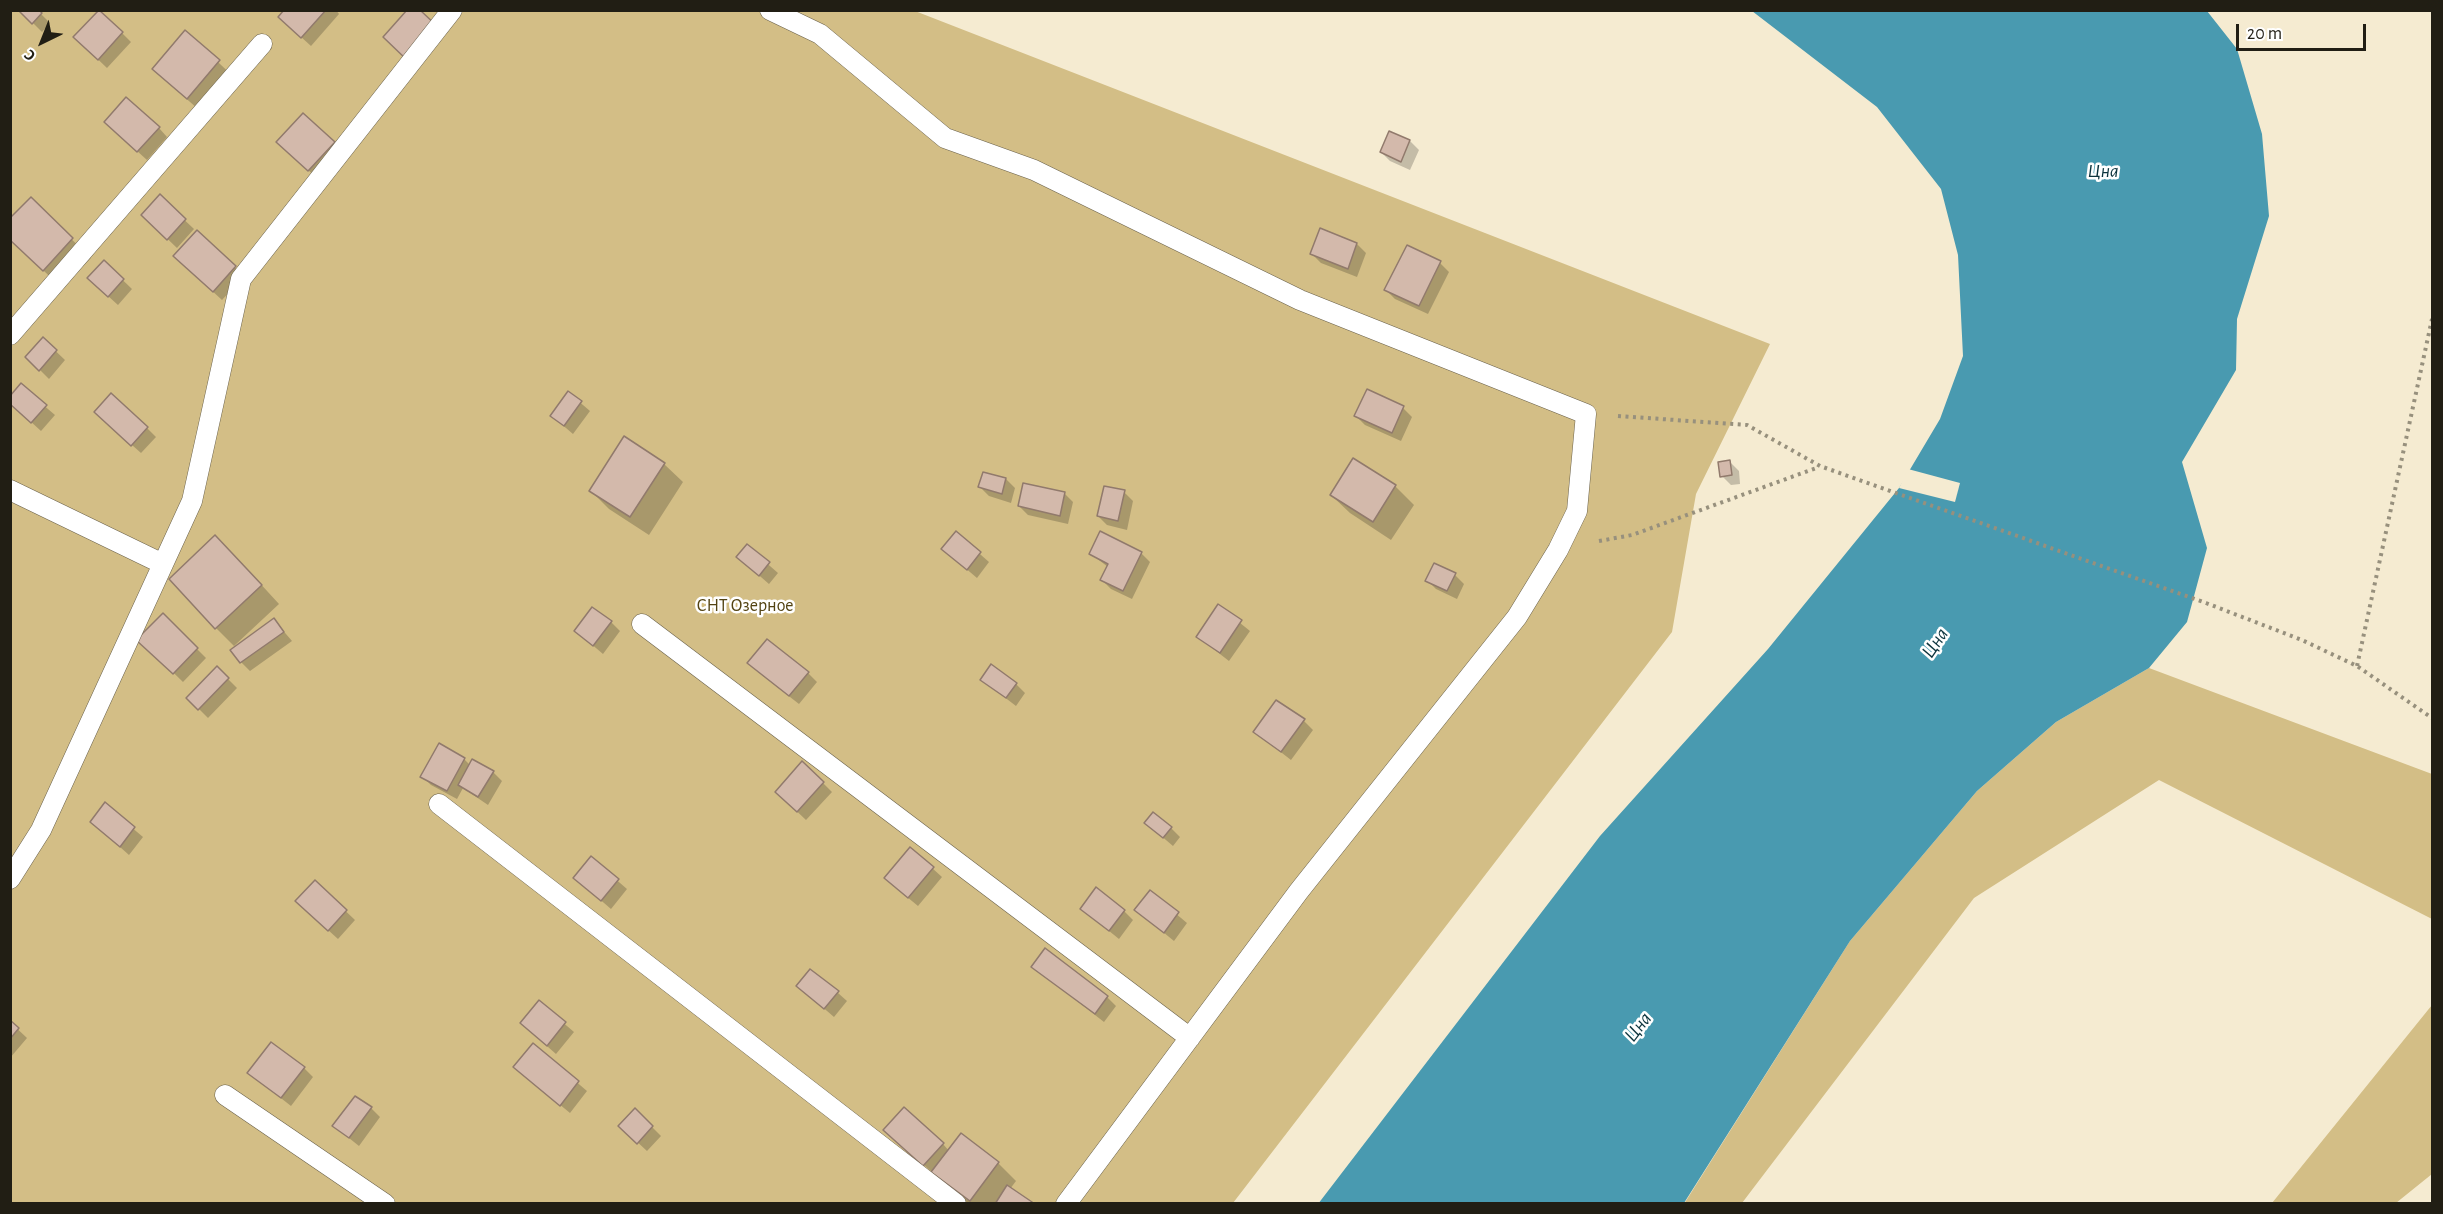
<!DOCTYPE html>
<meta charset="utf-8">
<style>
body{margin:0}
#map{position:relative;width:2443px;height:1214px;overflow:hidden;background:#f5ebd1;font-family:"Alegreya Sans",sans-serif}
canvas{display:block}
.frame{position:absolute;inset:0;border:12px solid #211e14;pointer-events:none}
.north{position:absolute;left:12px;top:12px;width:60px;height:60px;-webkit-text-stroke:4px #fff;paint-order:stroke;rotate:223deg;font-size:16px;font-weight:700;line-height:24px;text-align:center;color:#211e14}
.north::after{content:'';display:block;margin:auto;width:21px;height:27px;background:#211e14;clip-path:polygon(50% 0,100% 100%,50% 72%,0 100%)}
.scale{position:absolute;left:2236px;top:24px;width:130px;height:27px;box-sizing:border-box;border:3px solid #211e14;border-top:0;padding-left:8px;font-size:18px;line-height:21px;white-space:nowrap;color:#211e14;-webkit-text-stroke:4px #fff;paint-order:stroke}
</style>
<div id="map">
<canvas width="2443" height="1214"></canvas>
<div class="frame"></div>
<div class="north">С</div>
<div class="scale">20 m</div>
</div>
<script>
const c = document.querySelector('canvas').getContext('2d');
c.lineJoin = 'round';
function fillPath(path, color) { c.fillStyle = color; c.fill(path, 'evenodd'); }
const poly = rows => new Path2D(rows.map(r => 'M' + r).join(''));
function trace(path, color, width, dash) { c.strokeStyle = color; c.lineWidth = width; c.lineCap = dash ? 'butt' : 'round'; c.setLineDash(dash || []); c.stroke(path); }
function label(font, color, halo, rows, align = 'center') {
  c.font = font + ' "Alegreya Sans",sans-serif'; c.lineWidth = 5; c.setLineDash([]); c.textBaseline = 'middle'; c.strokeStyle = halo; c.fillStyle = color; for (const [text, x, y, turn = 0] of rows) {
    c.save(); c.translate(x, y); c.rotate((+turn || 0) * Math.PI / 180); c.textAlign = isNaN(turn) ? turn : align; if (halo) c.strokeText(text, 0, 0); c.fillText(text, 0, 0); c.restore();
  }
}
fillPath(poly([
 [10,11,915,11,1770,344,1696,494,1672,632,1233,1203,11,1203],
 [2149,668,2432,774,2432,919,2159,780,1974,898,1742,1203,1684,1204,1850,941,1977,791,2056,722],
 [2432,1005,2432,1174,2396,1203,2272,1203]
]), '#d3be86');
fillPath(poly([
 [1752,11,2207,11,2237,49,2262,134,2269,216,2237,319,2236,370,2182,462,2207,548,2187,622,2149,668,2056,722,1977,791,1850,941,1684,1203,1318,1204,1600,836,1768,649,1899,488,1940,419,1963,356,1958,255,1941,189,1877,107]
]), '#499ab0');
fillPath(poly([
 [1908,469,1960,483,1955,502,1899,488]
]), '#f5ebd1');
fillPath(poly([
 [20,10,37,10,50,23,42,32],
 [286,10,336,10,339,14,311,46,289,26],
 [186,32,237,80,206,116,173,87],
 [122,33,131,42,107,68,84,46],
 [159,128,167,137,147,160,115,131],
 [1390,133,1410,141,1419,150,1410,170,1390,161,1381,152],
 [334,143,343,152,318,179,287,151],
 [160,197,194,229,177,248,152,224],
 [31,200,91,258,62,288,10,239],
 [1321,230,1357,244,1366,253,1357,277,1321,263,1312,254],
 [198,232,244,276,222,300,184,265],
 [104,262,132,289,118,305,98,287],
 [1440,263,1449,272,1428,314,1395,299,1386,290],
 [43,339,65,360,49,379,27,357],
 [21,386,55,415,41,431,17,409],
 [569,393,590,411,573,434,552,416],
 [1403,408,1412,417,1401,441,1365,425,1356,416],
 [105,421,147,428,156,437,141,453],
 [1729,461,1739,471,1740,484,1731,485,1722,476],
 [664,464,683,482,649,535,609,509,591,491],
 [1006,479,1015,488,1011,503,989,496,980,487],
 [1395,486,1414,505,1391,540,1350,513,1331,495],
 [1124,492,1133,501,1127,530,1107,525,1098,516],
 [1064,493,1073,502,1068,524,1028,515,1019,506],
 [956,533,989,562,977,578,943,549],
 [747,546,778,573,769,584,738,557],
 [1141,553,1150,562,1132,599,1111,589,1102,580,1108,567,1091,554],
 [234,555,279,604,234,646,216,628],
 [1455,575,1464,584,1457,599,1436,589,1427,580],
 [1219,606,1250,631,1229,661,1198,637],
 [163,615,206,658,183,682,139,639],
 [274,620,292,641,250,671,241,662],
 [611,622,620,631,603,654,576,631],
 [217,668,237,688,208,718,188,698],
 [758,672,808,673,817,682,799,704],
 [982,680,1016,684,1025,693,1016,706],
 [1304,721,1313,730,1291,760,1255,732],
 [464,759,470,765,493,772,502,781,488,805,463,788,457,799,431,785,422,776],
 [823,783,832,792,806,820,786,801],
 [105,805,143,837,129,855,92,822],
 [1146,823,1171,828,1180,837,1173,846],
 [911,849,942,877,918,906,895,887],
 [591,858,627,889,611,909,575,878],
 [315,882,355,920,338,939,306,910],
 [1150,892,1187,923,1174,941,1136,910],
 [1082,909,1124,911,1133,920,1119,939],
 [1032,966,1107,997,1116,1006,1104,1022],
 [798,986,838,993,847,1001,834,1017],
 [539,1002,574,1032,556,1054,531,1032],
 [10,1022,27,1038,10,1058],
 [533,1045,587,1091,570,1113,524,1075],
 [304,1068,313,1077,291,1106,249,1073],
 [371,1108,380,1117,359,1146,334,1126],
 [635,1110,661,1136,647,1151,620,1126],
 [894,1139,943,1144,949,1151,998,1163,1016,1181,1010,1189,1033,1204,969,1204]
]), '#0003');
const building = poly([
 [18,10,39,10,42,13,32,24,18,10],
 [99,10,123,32,98,60,73,37,99,10],
 [284,10,326,10,301,38,278,17,284,10],
 [407,10,420,10,438,27,407,60,383,37,407,10],
 [185,30,220,60,187,99,152,69,185,30],
 [126,97,160,127,137,152,104,122,126,97],
 [303,113,335,142,308,171,276,142,303,113],
 [1389,131,1410,140,1401,162,1380,152,1389,131],
 [160,194,186,219,167,240,141,215,160,194],
 [31,197,73,238,43,271,10,240,10,218,31,197],
 [1320,228,1357,243,1348,269,1310,254,1320,228],
 [197,230,236,266,213,292,173,256,197,230],
 [1407,245,1441,261,1419,306,1384,290,1407,245],
 [104,260,124,279,108,297,87,278,104,260],
 [43,337,57,350,39,371,25,357,43,337],
 [21,383,47,405,31,423,10,404,10,396,21,383],
 [1367,389,1404,406,1392,433,1354,416,1367,389],
 [568,391,582,401,564,426,550,416,568,391],
 [111,393,148,427,131,446,94,412,111,393],
 [624,436,665,463,630,517,589,491,624,436],
 [1353,458,1396,485,1373,522,1330,495,1353,458],
 [1730,460,1732,475,1720,477,1718,462,1730,460],
 [983,472,1006,478,1002,494,978,487,983,472],
 [1023,483,1065,492,1060,516,1018,506,1023,483],
 [1104,486,1125,490,1118,521,1097,516,1104,486],
 [956,531,981,552,967,570,941,549,956,531],
 [1100,531,1142,552,1123,591,1100,580,1108,564,1089,554,1100,531],
 [215,535,262,585,215,629,169,579,215,535],
 [747,544,770,562,759,576,736,557,747,544],
 [1434,563,1456,573,1447,591,1425,581,1434,563],
 [1218,604,1242,620,1220,653,1196,637,1218,604],
 [592,607,612,621,593,646,574,631,592,607],
 [163,613,198,648,173,674,136,640,163,613],
 [274,618,284,632,240,663,230,650,274,618],
 [767,639,809,672,789,696,747,663,767,639],
 [991,664,1017,683,1006,698,980,680,991,664],
 [217,666,229,678,198,710,186,698,217,666],
 [1276,700,1305,719,1281,752,1253,732,1276,700],
 [439,743,465,758,447,791,420,777,439,743],
 [472,759,494,771,478,797,458,785,472,759],
 [802,761,824,782,797,812,775,792,802,761],
 [105,802,135,827,120,847,90,822,105,802],
 [1153,812,1172,827,1163,838,1144,823,1153,812],
 [910,847,934,867,908,898,884,878,910,847],
 [591,856,619,879,601,901,573,878,591,856],
 [315,880,347,910,328,931,295,901,315,880],
 [1096,887,1125,910,1109,931,1080,909,1096,887],
 [1150,890,1179,912,1164,933,1134,910,1150,890],
 [1045,948,1108,996,1095,1014,1031,967,1045,948],
 [810,969,839,991,824,1009,796,986,810,969],
 [539,1000,566,1022,547,1046,520,1023,539,1000],
 [10,1020,19,1028,10,1039,10,1020],
 [271,1042,305,1067,281,1098,247,1073,271,1042],
 [533,1043,579,1081,560,1106,513,1067,533,1043],
 [355,1096,372,1107,349,1138,332,1126,355,1096],
 [904,1107,944,1143,923,1166,883,1130,904,1107],
 [635,1108,653,1126,637,1144,618,1126,635,1108],
 [961,1133,999,1162,970,1201,931,1172,961,1133],
 [1007,1185,1035,1204,995,1204,1007,1185]
]);
fillPath(building, '#d3b9ab');
trace(building, '#917a6c', 1.5);
const lane = poly([
 [770,10,820,34,945,138,1034,170,1300,300,1586,414,1577,511,1558,550,1517,617,1299,891,1066,1204],
 [10,335,262,44],
 [10,490,163,564],
 [642,624,1190,1038],
 [439,804,956,1204],
 [10,879,41,830,192,501,241,279,452,10],
 [225,1095,385,1204]
]);
trace(lane, '#6b624c', 21);
trace(poly([
 [1618,416,1747,425,1820,466,2206,603,2302,640,2357,666,2432,718],
 [1599,541,1632,535,1819,467],
 [2357,666,2432,319]
]), '#97907d', 4, [3, 4.5]);
trace(lane, '#fff', 20);
label('18px', '#534312', '#fff', [
 ["СНТ Озерное",745,606]
]);
label('italic 20px', '#0d343e', '#fff', [
 ["Цна",2103,171],
 ["Цна",1935,643,-56],
 ["Цна",1638,1027,-52]
]);
</script>
